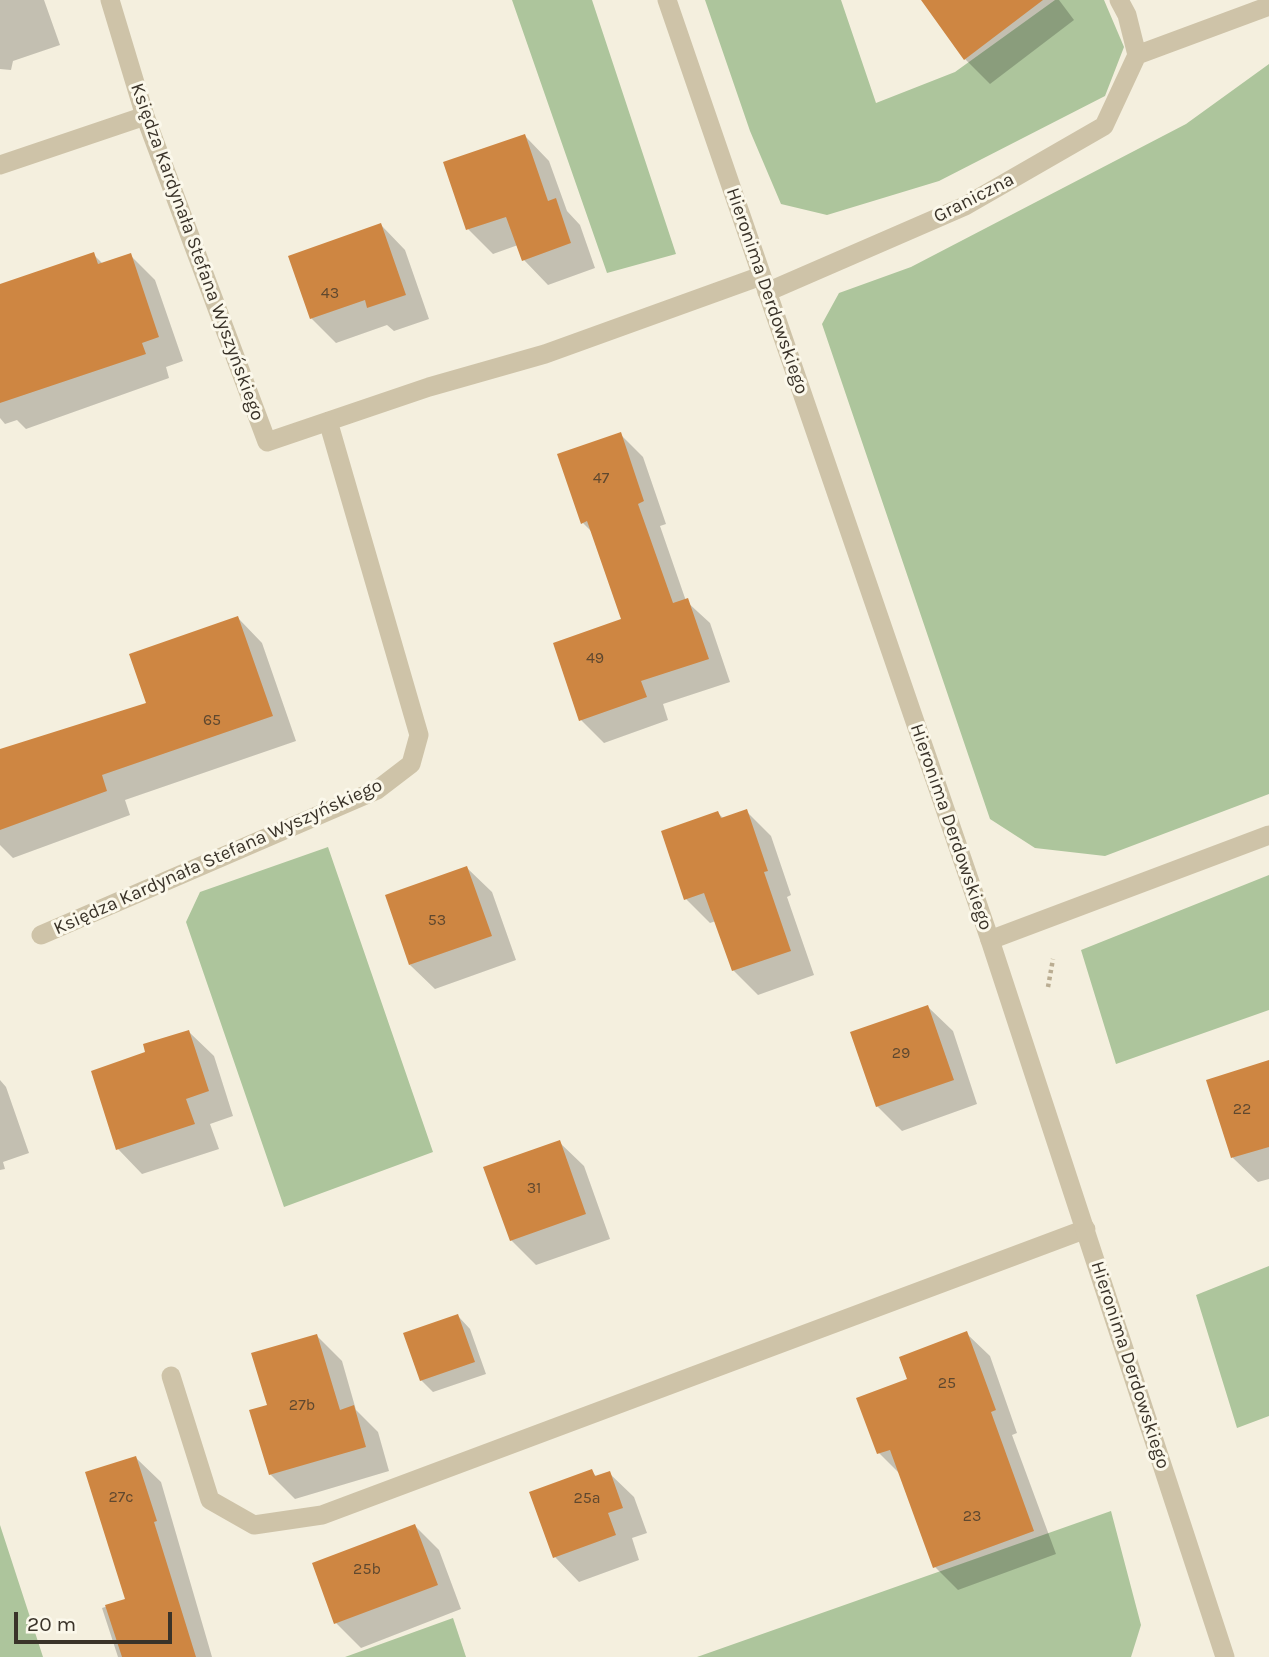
<!DOCTYPE html>
<meta charset="utf-8">
<style>
body{margin:0}
#map{position:relative;width:1269px;height:1657px;overflow:hidden;background:#f4efde;font-family:Karla,sans-serif}
canvas{display:block}
.scale{position:absolute;left:14px;top:1612px;width:158px;height:32px;box-sizing:border-box;border:4px solid #3a3329;border-top:0;padding-left:9px;font-size:21px;line-height:24px;white-space:nowrap;color:#3a3329;-webkit-text-stroke:5px #fbf8eb;paint-order:stroke}
</style>
<div id="map">
<canvas width="1269" height="1657"></canvas>
<div class="scale">20 m</div>
</div>
<script>
const c = document.querySelector('canvas').getContext('2d');
c.lineJoin = 'round';
function fillPath(path, color) { c.fillStyle = color; c.fill(path, 'evenodd'); }
const poly = rows => new Path2D(rows.map(r => 'M' + r).join(''));
function trace(path, color, width, dash) { c.strokeStyle = color; c.lineWidth = width; c.lineCap = dash ? 'butt' : 'round'; c.setLineDash(dash || []); c.stroke(path); }
function label(font, color, halo, rows, align = 'center') {
  c.font = font + ' Karla,sans-serif'; c.lineWidth = 6; c.setLineDash([]); c.textBaseline = 'middle'; c.strokeStyle = halo; c.fillStyle = color; for (const [text, x, y, turn = 0] of rows) {
    c.save(); c.translate(x, y); c.rotate((+turn || 0) * Math.PI / 180); c.textAlign = isNaN(turn) ? turn : align; if (halo) c.strokeText(text, 0, 0); c.fillText(text, 0, 0); c.restore();
  }
}
fillPath(poly([
 [512,0,592,0,676,254,607,273],
 [705,0,841,0,876,103,955,72,1055,0,1104,0,1124,47,1105,96,939,181,827,215,781,204,750,131],
 [1269,64,1269,794,1105,856,1035,848,990,819,822,324,839,293,911,267,1186,124],
 [328,847,433,1152,284,1207,186,922,200,892],
 [1269,875,1269,1010,1116,1064,1081,950],
 [1269,1266,1269,1416,1237,1428,1196,1295],
 [1111,1511,1141,1625,1131,1657,697,1657],
 [0,1525,43,1657,0,1657],
 [453,1618,466,1657,345,1657]
]), '#adc59c');
fillPath(poly([
 [0,0,44,0,60,45,13,61,11,70,0,69],
 [923,0,1059,0,1074,20,990,84,965,59],
 [525,136,549,161,567,211,580,225,595,268,548,285,524,260,518,245,493,254,468,229,445,163],
 [381,225,405,250,429,319,394,331,387,325,336,343,311,318],
 [93,254,103,264,130,255,155,280,183,361,166,367,169,378,26,429,17,420,5,424,0,418,0,285],
 [620,434,643,457,666,524,660,526,686,601,710,623,730,682,663,704,668,720,604,743,581,720,623,620,593,533,583,523],
 [238,618,262,643,296,741,125,800,130,815,13,858,0,845,0,752,148,704],
 [746,811,771,836,791,895,787,897,814,975,758,995,733,970,716,921,710,923,686,899,718,813,724,819],
 [467,868,492,892,516,960,435,989,410,965],
 [928,1007,953,1031,977,1104,902,1131,877,1106],
 [189,1032,214,1056,233,1116,210,1124,219,1149,142,1174,118,1149,148,1053],
 [1269,1062,1269,1179,1258,1182,1233,1158,1209,1081],
 [0,1080,6,1087,29,1153,3,1162,5,1169,0,1170],
 [559,1142,584,1166,610,1239,536,1265,511,1240],
 [458,1316,470,1329,486,1374,433,1392,421,1380],
 [967,1334,990,1356,1017,1433,1012,1435,1056,1554,958,1590,935,1567,902,1476,879,1453,909,1380],
 [317,1336,342,1361,356,1410,378,1432,389,1471,295,1499,270,1474,269,1406],
 [136,1458,161,1482,212,1657,118,1657,102,1608,127,1600],
 [591,1471,597,1477,609,1473,634,1497,647,1533,632,1538,639,1560,579,1582,555,1557],
 [415,1526,439,1550,461,1609,361,1648,336,1623]
]), '#0003');
fillPath(poly([
 [921,0,1043,0,964,60],
 [525,134,548,201,556,198,571,243,522,261,506,217,466,230,443,162],
 [381,223,406,295,367,308,365,300,310,319,288,256],
 [94,252,98,264,131,253,159,337,142,343,146,354,0,403,0,284],
 [621,432,644,501,638,504,673,603,688,598,709,659,641,681,647,697,579,721,553,643,621,619,587,521,581,524,557,454],
 [238,616,273,716,102,775,107,791,0,830,0,749,146,703,129,654],
 [747,809,768,871,764,872,791,951,732,971,704,893,684,900,661,831,718,811,721,818],
 [467,866,492,936,409,965,385,895],
 [928,1005,954,1080,876,1107,850,1032],
 [189,1030,209,1091,186,1099,195,1124,116,1150,91,1071,145,1052,143,1044],
 [1269,1060,1269,1147,1231,1158,1206,1080],
 [560,1140,586,1214,510,1241,483,1167],
 [458,1314,475,1362,420,1381,403,1333],
 [967,1331,996,1410,991,1412,1034,1531,933,1568,890,1450,877,1454,856,1398,907,1379,899,1357],
 [317,1334,340,1410,354,1405,366,1447,269,1475,249,1410,267,1405,251,1353],
 [136,1456,157,1521,154,1522,196,1657,122,1657,105,1605,125,1599,85,1472],
 [592,1469,595,1476,610,1471,623,1508,608,1513,616,1535,553,1558,529,1492],
 [415,1524,438,1585,334,1624,312,1563]
]), '#ce8642');
trace(poly([
 [1048,987,1053,959]
]), '#baad92', 4.5, [3.5, 3.5]);
trace(poly([
 [171,1376,210,1500,254,1525,322,1515,1086,1229]
]), '#cec3a8', 19);
trace(poly([
 [110,0,145,116,267,442,429,387,545,354,761,276],
 [1137,55,1269,6],
 [0,165,145,116],
 [767,292,965,206,1104,126,1137,55,1127,15,1119,0],
 [41,935,377,790,411,764,419,735,328,421],
 [990,940,1269,835]
]), '#cec3a8', 19);
trace(poly([
 [667,0,990,940,1225,1657]
]), '#cec3a8', 19);
label('16px', '#5f482f', null, [
 ["43",330,293],
 ["47",601,478],
 ["49",595,658],
 ["65",212,720],
 ["53",437,920],
 ["29",901,1053],
 ["22",1242,1109],
 ["31",534,1188],
 ["25",947,1383],
 ["27b",302,1405],
 ["27c",121,1497],
 ["25a",587,1498],
 ["23",972,1516],
 ["25b",367,1569]
]);
label('19px', '#3a3329', '#fbf8eb', [
 ["Graniczna",974,198,-27],
 ["Księdza Kardynała Stefana Wyszyńskiego",197,252,70],
 ["Hieronima Derdowskiego",767,291,71],
 ["Hieronima Derdowskiego",951,827,71],
 ["Księdza Kardynała Stefana Wyszyńskiego",218,857,-24],
 ["Hieronima Derdowskiego",1130,1365,72]
]);
</script>
